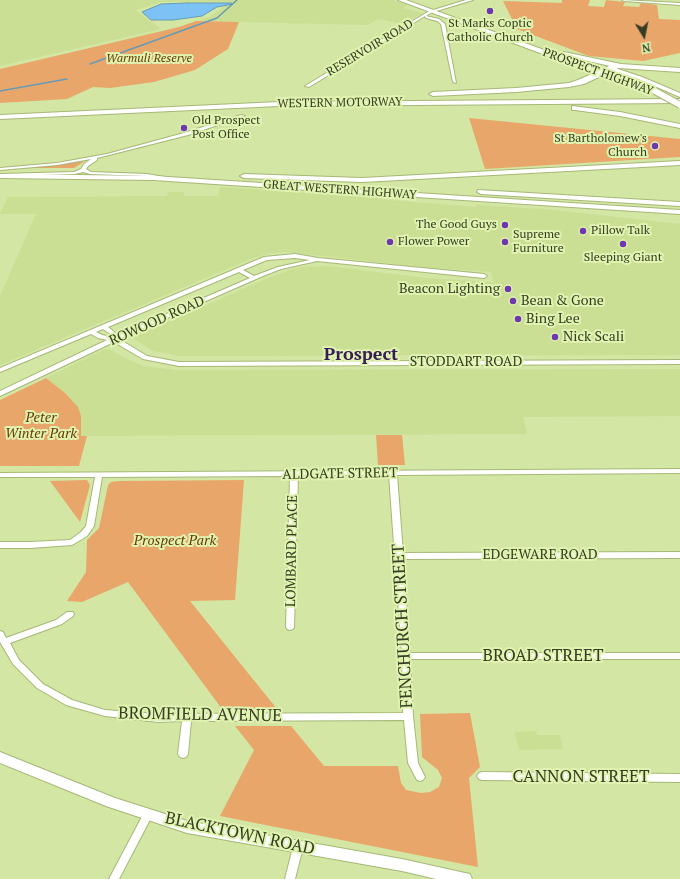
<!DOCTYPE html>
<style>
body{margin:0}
#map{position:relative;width:680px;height:879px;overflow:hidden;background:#d3e6a3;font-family:"PT Serif",serif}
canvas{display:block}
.north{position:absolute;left:624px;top:16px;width:40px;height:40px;-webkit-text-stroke:3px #e0f3b0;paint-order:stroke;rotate:170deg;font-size:11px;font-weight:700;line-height:16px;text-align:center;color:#353d22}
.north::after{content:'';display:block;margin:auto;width:14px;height:18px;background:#353d22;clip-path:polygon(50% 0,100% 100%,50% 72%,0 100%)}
</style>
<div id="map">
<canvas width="680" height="879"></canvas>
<div class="north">N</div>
</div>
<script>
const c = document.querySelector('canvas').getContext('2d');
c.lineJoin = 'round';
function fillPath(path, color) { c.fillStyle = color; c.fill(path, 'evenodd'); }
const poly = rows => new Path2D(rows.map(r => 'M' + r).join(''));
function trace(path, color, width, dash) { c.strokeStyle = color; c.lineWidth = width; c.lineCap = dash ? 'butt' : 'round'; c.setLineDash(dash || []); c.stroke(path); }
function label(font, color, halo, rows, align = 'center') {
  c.font = font + ' "PT Serif",serif'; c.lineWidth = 4; c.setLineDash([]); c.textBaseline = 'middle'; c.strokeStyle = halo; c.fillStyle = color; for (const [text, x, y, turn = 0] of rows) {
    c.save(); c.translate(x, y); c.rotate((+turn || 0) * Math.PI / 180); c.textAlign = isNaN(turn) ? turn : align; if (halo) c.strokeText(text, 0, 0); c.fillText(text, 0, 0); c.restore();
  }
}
fillPath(poly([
 [0,0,393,0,408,5,403,8,423,13,403,24,378,19,368,25,196,21,209,17,231,2,161,2,135,10,161,29,0,66],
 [220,187,378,198,377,199,476,207,476,205,544,209,680,224,680,355,180,356,153,351,134,339,138,335,270,277,289,270,303,267,327,266,426,278,493,282,491,272,421,267,287,252,271,253,253,258,0,365,0,296,36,214,0,214,8,197,167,196,168,192,184,192,184,196,218,196],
 [105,349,111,350,127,359,143,366,176,370,680,369,680,416,523,417,527,434,525,434,81,436,81,416,65,393,46,378],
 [536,731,537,735,560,735,563,749,519,750,515,732]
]), '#cadf94');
fillPath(poly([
 [562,0,590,0,588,6,604,7,606,0,625,2,623,6,639,7,641,3,657,5,659,19,680,20,680,53,643,61,589,56,517,29,503,1,562,3],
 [196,21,239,22,228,49,195,70,154,82,110,88,93,87,67,99,0,103,0,69,179,27],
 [469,118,680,139,680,157,485,169],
 [85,161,74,168,33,168,34,167],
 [46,378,65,393,78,407,81,416,81,436,87,436,79,466,0,466,0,400],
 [376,435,402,435,405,465,378,465],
 [87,480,90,485,80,522,50,481],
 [244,480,235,600,190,601,277,709,222,709,128,582,82,602,67,601,86,572,87,540,99,528,108,485,111,482,120,481],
 [470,713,480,767,469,778,478,867,220,816,254,750,235,726,291,726,324,766,398,766,401,783,406,790,421,793,430,792,439,787,442,778,438,770,422,757,420,714]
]), '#e9a66b');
const water = poly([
 [187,3,232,3,233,4,217,7,202,16,173,20,151,20,142,12,161,4,187,3]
]);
fillPath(water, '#7cc2f5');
trace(water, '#679ab6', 1);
trace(poly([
 [90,64,217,18,237,0],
 [0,91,67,79]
]), '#679ab6', 1.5);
const minor = poly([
 [431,10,434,11,426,16,439,19,445,24,456,83,453,82,441,24,437,21,426,18,425,16,309,87,305,86,431,10],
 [241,115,245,116,188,135,97,158,97,160,88,166,86,169,91,172,147,174,164,177,164,179,147,176,90,174,83,172,75,174,0,176,0,174,74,172,81,169,84,164,91,159,57,165,0,170,0,168,57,163,107,154,184,133,241,115],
 [295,254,318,258,484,274,487,276,484,278,317,261,281,269,263,276,119,339,147,356,179,362,680,360,680,364,179,366,143,359,114,342,0,396,0,391,107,340,98,338,91,334,0,372,0,368,264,257,295,254],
 [295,258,310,260,278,267,254,276,243,270,267,260,295,258],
 [239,272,250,278,118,335,108,327,239,272],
 [103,329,112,335,111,337,102,335,96,332,103,329],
 [680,469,680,473,397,475,403,553,680,552,680,558,403,559,410,653,680,653,680,659,410,659,413,716,418,763,425,777,423,780,420,781,417,780,408,763,404,720,191,721,188,754,186,757,183,758,180,757,178,754,182,721,158,722,105,716,66,705,37,688,13,664,0,642,0,631,3,632,6,638,56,620,67,612,73,612,74,614,73,616,62,624,10,643,19,660,43,684,72,700,105,710,158,714,403,713,402,656,389,475,298,475,294,627,293,629,290,630,287,629,286,627,290,476,102,477,94,526,87,536,72,545,30,548,0,548,0,542,30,542,70,540,81,532,86,526,95,477,0,477,0,473,680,469],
 [482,772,680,774,680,782,482,780,479,779,477,776,479,773,482,772],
 [148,810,151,811,153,814,119,879,109,879,145,811,148,810],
 [298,843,302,844,303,847,295,879,285,879,293,847,294,844,298,843]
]);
const tertiary = poly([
 [466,0,473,0,433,12,430,11,466,0],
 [622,0,680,3,680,5,624,1,622,0]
]);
const secondary = poly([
 [398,0,406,0,605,72,600,73,548,56,398,0],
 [0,752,115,798,187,821,402,859,465,873,470,874,472,879,436,879,402,871,187,833,106,806,0,763,0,752]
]);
const primary = poly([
 [609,66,642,77,680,93,680,97,638,79,607,69,606,68,609,66]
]);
const trunk = poly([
 [680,161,680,165,362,182,244,178,240,176,244,174,362,178,680,161],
 [0,174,153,176,680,210,680,214,153,180,0,178,0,174],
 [478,190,680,202,680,206,481,194,477,192,478,190]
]);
const motorway = poly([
 [564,52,621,64,680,68,680,72,618,68,584,84,569,87,516,92,433,96,429,94,433,92,516,88,569,83,578,80,610,66,562,55,561,54,564,52],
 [680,99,680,103,279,106,0,119,0,115,279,102,680,99],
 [572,106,620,112,680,124,680,128,620,116,575,110,572,110,572,106]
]);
trace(minor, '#a6b877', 2);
trace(tertiary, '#a6b877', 2);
trace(secondary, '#a6b877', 2);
trace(primary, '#a6b877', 2);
trace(trunk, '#a6b877', 2);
trace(motorway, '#a6b877', 2);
fillPath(minor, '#fff');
fillPath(tertiary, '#fff');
fillPath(secondary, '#fff');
fillPath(primary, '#fff');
fillPath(trunk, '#fff');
fillPath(motorway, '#fff');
const primaryBridge = poly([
 [655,91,680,105]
]);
trace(primaryBridge, '#a6b877', 8, []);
trace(primaryBridge, '#fff', 6);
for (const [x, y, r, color] of [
 [490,11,4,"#6f37ae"],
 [184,128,4,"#6f37ae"],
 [655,146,4,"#6f37ae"],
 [505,225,4,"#6f37ae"],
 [583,231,4,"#6f37ae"],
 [390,242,4,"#6f37ae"],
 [505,242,4,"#6f37ae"],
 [623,244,4,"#6f37ae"],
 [508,289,4,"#6f37ae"],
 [513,301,4,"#6f37ae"],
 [518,319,4,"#6f37ae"],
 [555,337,4,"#6f37ae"]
]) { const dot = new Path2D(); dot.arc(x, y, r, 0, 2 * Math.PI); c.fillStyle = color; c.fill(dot); trace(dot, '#e0f3b0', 1.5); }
label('12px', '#353d22', '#e0f3b0', [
 ["St Marks Coptic",490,24,"center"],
 ["Catholic Church",490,38,"center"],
 ["Old Prospect",192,121],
 ["Post Office",192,135],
 ["St Bartholomew's",647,139,"right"],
 ["Church",647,153,"right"],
 ["The Good Guys",497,225,"right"],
 ["Pillow Talk",591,231],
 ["Supreme",513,235],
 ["Furniture",513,249],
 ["Flower Power",398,242],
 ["Sleeping Giant",623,258,"center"]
], 'left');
label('12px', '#353d22', '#e0f3b0', [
 ["RESERVOIR ROAD",370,48,-31],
 ["PROSPECT HIGHWAY",598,72,20],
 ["WESTERN MOTORWAY",340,103,-1],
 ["GREAT WESTERN HIGHWAY",340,190,4]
]);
label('italic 12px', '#6a3900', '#e0f3b0', [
 ["Warmuli Reserve",149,59]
]);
label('14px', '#353d22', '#e0f3b0', [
 ["Beacon Lighting",500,289,"right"],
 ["Bean & Gone",521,301],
 ["Bing Lee",526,319],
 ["Nick Scali",563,337]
], 'left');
label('14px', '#353d22', '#e0f3b0', [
 ["ROWOOD ROAD",157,321,-24],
 ["STODDART ROAD",466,362],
 ["ALDGATE STREET",340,474,-1],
 ["LOMBARD PLACE",292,551,-89],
 ["EDGEWARE ROAD",540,555]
]);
label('italic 14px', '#6a3900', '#e0f3b0', [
 ["Peter",41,418],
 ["Winter Park",41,434],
 ["Prospect Park",175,541]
]);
label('17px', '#353d22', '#e0f3b0', [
 ["FENCHURCH STREET",403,626,-93],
 ["BROAD STREET",543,656],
 ["BROMFIELD AVENUE",200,715,1],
 ["CANNON STREET",581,777],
 ["BLACKTOWN ROAD",240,834,12]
]);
label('bold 18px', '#371d56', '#e0f3b0', [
 ["Prospect",361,355]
]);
</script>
